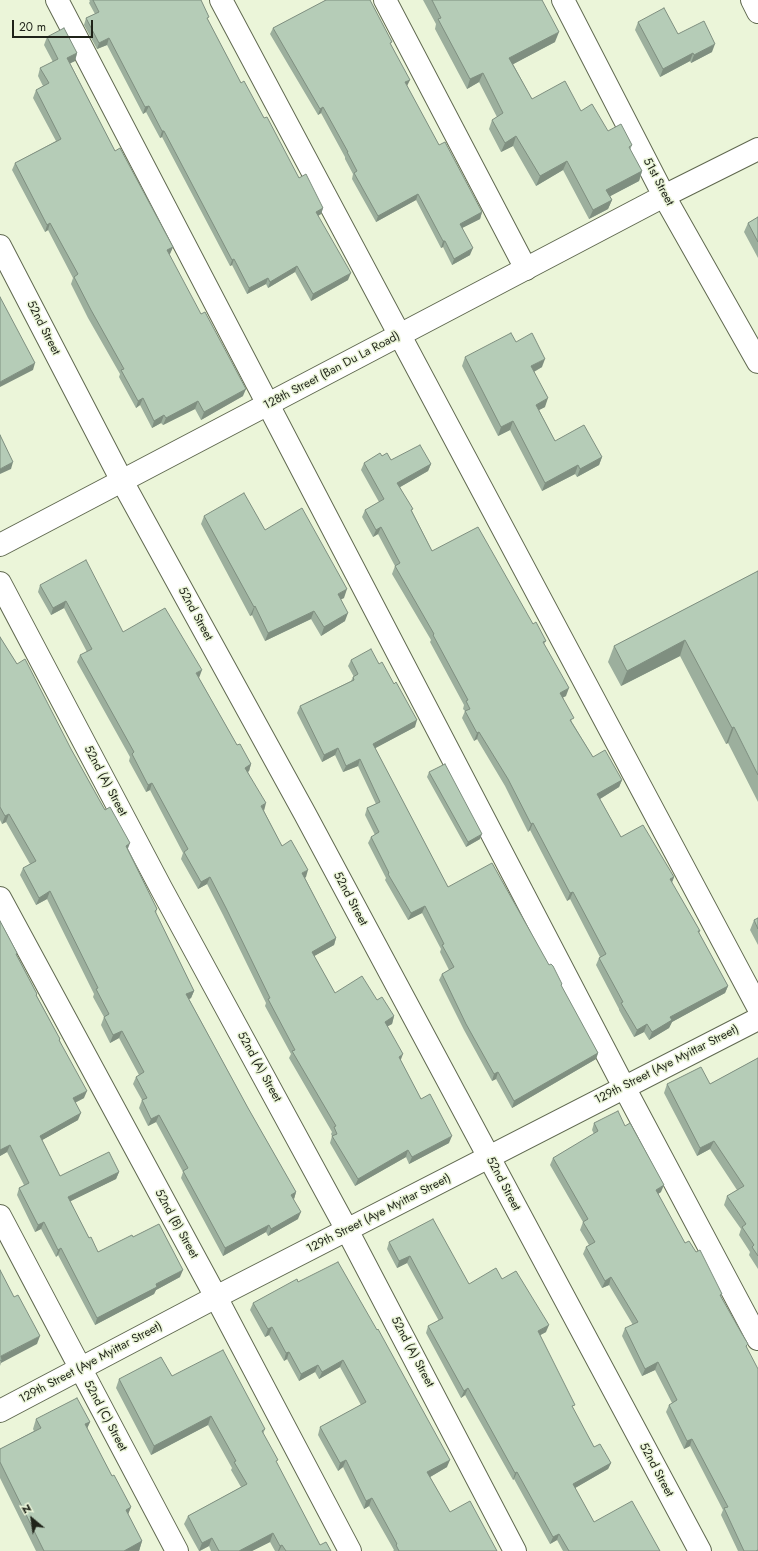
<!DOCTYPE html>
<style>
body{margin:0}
#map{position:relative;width:758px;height:1551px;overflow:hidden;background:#ebf5d9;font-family:Jost,sans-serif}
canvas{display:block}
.north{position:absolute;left:12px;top:1499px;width:40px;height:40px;-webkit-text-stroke:3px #ebf5d9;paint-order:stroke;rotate:331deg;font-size:11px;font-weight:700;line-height:16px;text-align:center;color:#1f2319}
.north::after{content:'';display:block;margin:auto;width:14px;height:18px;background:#1f2319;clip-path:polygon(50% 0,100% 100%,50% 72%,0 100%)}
.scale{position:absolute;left:12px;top:20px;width:81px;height:18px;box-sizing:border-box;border:2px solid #1f2319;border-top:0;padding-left:5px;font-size:12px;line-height:14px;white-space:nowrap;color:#1f2319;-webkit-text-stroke:3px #ebf5d9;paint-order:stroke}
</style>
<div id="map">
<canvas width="758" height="1551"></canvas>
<div class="north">N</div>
<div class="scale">20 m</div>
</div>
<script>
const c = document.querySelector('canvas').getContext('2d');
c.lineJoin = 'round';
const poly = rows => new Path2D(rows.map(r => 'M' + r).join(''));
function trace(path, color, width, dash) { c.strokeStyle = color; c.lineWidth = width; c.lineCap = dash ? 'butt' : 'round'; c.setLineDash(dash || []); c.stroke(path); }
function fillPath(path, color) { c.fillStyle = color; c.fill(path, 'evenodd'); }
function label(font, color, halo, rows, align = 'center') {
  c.font = font + ' Jost,sans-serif'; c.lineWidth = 3; c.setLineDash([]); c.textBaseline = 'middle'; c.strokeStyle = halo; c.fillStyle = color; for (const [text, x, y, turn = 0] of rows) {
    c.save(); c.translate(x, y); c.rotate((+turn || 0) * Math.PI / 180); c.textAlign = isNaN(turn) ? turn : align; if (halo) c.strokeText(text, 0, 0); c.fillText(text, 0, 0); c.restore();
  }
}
const minor = poly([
 [57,0,624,1087,758,1339],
 [221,0,758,1007],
 [385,0,526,269],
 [752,0,758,12],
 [664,196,758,149],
 [0,246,122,481,305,814,700,1551],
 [0,583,161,888,347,1230,515,1551],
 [0,898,216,1297,350,1551],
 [0,1216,177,1551],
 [0,1411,216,1297,758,1019]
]);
const tertiary = poly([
 [563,0,664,196,758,362],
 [0,545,664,196]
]);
trace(minor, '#606950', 24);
trace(tertiary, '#606950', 24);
trace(minor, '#fff', 22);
trace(tertiary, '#fff', 22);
fillPath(poly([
 [89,0,201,0,208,20,241,83,264,118,299,178,323,208,321,214,318,216,348,280,311,301,295,272,268,288,266,284,247,294,232,265,230,266,162,137,160,138,146,112,143,114,107,45,97,49,84,25,86,18,95,14,89,3,90,1],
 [324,0,370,0,391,45,407,86,439,145,482,212,480,219,462,228,470,255,452,265,443,247,441,248,416,200,376,222,352,179,353,174,345,159,345,157,321,113,318,115,270,34,273,28,325,1],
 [423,0,542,0,555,42,513,64,532,99,581,111,608,131,632,145,630,150,642,171,639,181,610,196,612,200,608,209,589,219,563,170,536,186,513,146,501,152,489,129,492,120,497,117,479,82,467,89,435,29,436,24],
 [638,22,678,34,712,52,691,63,690,61,660,77,635,30],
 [47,37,77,53,75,61,70,63,115,151,173,247,169,255,243,396,201,420,195,409,163,425,161,423,152,428,140,405,136,408,119,377,120,374,88,318,71,284,73,278,48,230,45,232,12,170,15,163,56,141,33,98,36,90,43,86,38,76,40,68,53,62,44,45],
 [758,217,758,258,744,232,748,223],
 [516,342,542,367,534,372,545,407,539,410,555,441,602,457,599,465,577,477,575,474,542,491,510,430,498,436,462,366,465,357],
 [382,456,391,460,431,464,428,471,400,487,432,551,533,624,546,641,544,644,566,696,563,697,572,722,593,757,622,780,619,787,600,799,621,837,674,877,672,883,700,931,699,933,728,986,725,993,672,1022,669,1028,649,1040,644,1032,634,1037,619,1010,619,1009,596,965,599,958,600,957,570,899,567,901,530,830,528,832,505,786,477,739,474,741,462,718,465,711,463,709,464,705,430,642,431,640,392,574,395,566,378,534,373,537,362,517,365,510,379,502,361,470,364,463],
 [204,516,265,530,344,598,341,599,345,621,321,636,311,619,265,641,252,615,250,616,201,524],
 [758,571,758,802,728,743,726,744,680,656,621,686,608,662,614,646],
 [40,585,123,632,199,678,237,745,251,764,249,771,248,772,264,811,282,846,306,877,305,878,336,938,334,945,314,956,335,993,377,1000,394,1016,392,1024,387,1026,401,1061,421,1099,449,1143,409,1164,406,1157,355,1186,330,1143,332,1136,331,1134,332,1132,289,1058,291,1054,265,1006,266,1003,223,915,207,884,198,889,181,859,183,853,150,790,146,792,129,761,130,757,77,662,80,655,87,652,64,608,51,615,38,592],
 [0,637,17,664,71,749,105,810,128,849,157,909,156,913,194,991,191,998,189,999,248,1108,296,1192,294,1199,298,1219,268,1236,266,1232,223,1256,181,1178,183,1172,156,1122,148,1126,139,1108,142,1100,133,1084,136,1077,139,1075,119,1038,110,1043,101,1025,104,1017,93,997,94,994,47,899,36,905,20,875,23,868,30,864,6,822,2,824,0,820],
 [351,660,379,664,415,727,375,748,448,887,549,965,598,1053,596,1059,512,1108,496,1079,492,1081,464,1030,439,980,442,974,449,970,440,952,441,949,422,913,408,920,385,880,386,878,368,843,371,837,375,835,365,815,367,808,376,804,358,766,343,772,335,755,322,762,297,713,300,706,351,681,353,677,354,677,348,666],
 [429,772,480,839,466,847,427,777],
 [758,918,758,945,750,930,754,920],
 [0,921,17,953,17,955,37,994,37,996,60,1039,60,1041,84,1098,75,1103,78,1120,42,1140,60,1176,119,1172,116,1179,70,1201,89,1238,98,1252,133,1237,180,1277,156,1290,154,1294,95,1325,58,1255,56,1257,41,1229,35,1232,17,1195,19,1188,24,1185,7,1152,0,1156],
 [758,1058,758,1269,749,1255,750,1252,739,1235,741,1229,724,1205,727,1196,737,1190,710,1149,697,1156,664,1093,667,1084,710,1084],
 [594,1123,625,1126,661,1192,658,1194,685,1243,696,1252,722,1294,721,1297,747,1347,758,1551,738,1551,721,1515,723,1510,690,1446,684,1449,666,1412,669,1405,672,1403,655,1370,642,1376,622,1336,625,1328,633,1325,609,1285,602,1288,583,1254,586,1247,589,1245,580,1230,583,1222,550,1165,553,1158,594,1134,592,1130],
 [389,1242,469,1284,502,1279,546,1332,540,1335,573,1409,594,1447,611,1463,608,1469,575,1488,594,1522,660,1551,563,1551,557,1540,550,1544,514,1479,513,1480,465,1395,461,1398,426,1333,428,1326,439,1321,407,1263,397,1268,387,1249],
 [298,1282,447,1467,430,1477,450,1512,497,1551,393,1551,394,1550,369,1506,364,1509,343,1467,338,1471,318,1435,320,1427,361,1405,340,1367,319,1379,315,1372,299,1381,287,1359,284,1361,269,1335,265,1337,250,1310,253,1303],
 [172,1376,265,1429,263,1434,277,1464,320,1545,331,1551,275,1551,270,1542,252,1551,211,1551,209,1546,200,1551,199,1551,184,1524,188,1516,241,1487,231,1470,232,1468,208,1425,151,1455,116,1388,119,1379],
 [36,1419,90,1422,87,1428,112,1476,131,1507,128,1514,142,1541,139,1551,36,1551,0,1478,0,1449,34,1431,33,1429]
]), '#9caf9d');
fillPath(poly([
 [559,32,555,42,506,68,509,58],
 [109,38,107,45,97,49,99,43],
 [715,44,712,52,691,63,694,55],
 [77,53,75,61,65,66,67,58],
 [693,53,690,61,660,77,663,69],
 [483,73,479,82,467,89,470,79],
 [410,80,407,86,405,82],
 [149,106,146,112,143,114,145,107],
 [323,107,321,113,318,115,320,109],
 [162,131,164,131,162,137,160,138],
 [516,136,513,146,501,152,505,143],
 [567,161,563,170,536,186,540,176],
 [642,171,639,181,603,200,606,190],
 [418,194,416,200,376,222,378,216],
 [612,200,608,209,589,219,593,210],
 [323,208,321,214,314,218,316,212],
 [482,212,480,219,458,230,460,224],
 [50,223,48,230,45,232,47,225],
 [443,241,445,241,443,247,441,248],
 [173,247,170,254,164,257,167,250],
 [473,248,470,255,452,265,454,259],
 [234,259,232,265,230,266,232,260],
 [297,266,295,272,268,288,270,282],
 [351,273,348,280,311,301,313,294],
 [268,278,266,284,247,294,249,288],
 [545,359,542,367,528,375,531,366],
 [35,363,33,370,0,387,0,382],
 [246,389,243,396,201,420,204,412],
 [143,398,140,405,136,408,138,401],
 [548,398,545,407,533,413,536,405],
 [198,401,195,409,163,425,166,418],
 [164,415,161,423,152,428,154,421],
 [513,421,510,430,498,436,501,427],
 [602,457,599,465,577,477,580,469],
 [13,462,11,469,0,474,0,469],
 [431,464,428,471,395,490,397,483],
 [578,465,575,474,542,491,545,483],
 [381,527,378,534,373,537,376,530],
 [347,589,344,598,335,602,338,594],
 [66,601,64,608,51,615,53,608],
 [255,606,252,615,250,616,254,607],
 [314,611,311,619,265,641,268,633],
 [348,613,345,621,321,636,324,627],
 [685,640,680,656,621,686,627,671],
 [202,670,199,678,196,673],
 [569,688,566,696,558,700,560,693],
 [417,720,415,727,370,751,373,744],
 [734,727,728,743,726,744,732,728],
 [479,732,477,739,474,741,477,733],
 [338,748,335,755,322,762,324,755],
 [360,759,358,766,343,772,346,766],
 [251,764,249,771,243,775,245,768],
 [622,780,619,787,595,802,597,794],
 [152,783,150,790,146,792,148,785],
 [266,803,264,811,261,806],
 [9,814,6,822,2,824,5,816],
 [533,823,530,830,528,832,531,824],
 [482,834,480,839,466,847,468,842],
 [130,843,127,851,126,846],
 [308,870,306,877,300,880,302,873],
 [210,877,207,884,198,889,201,882],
 [674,877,671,884,670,879],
 [50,891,47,899,36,905,39,898],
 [573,892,570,899,567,901,570,893],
 [425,906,422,913,408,920,411,913],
 [336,938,334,945,309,959,312,952],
 [728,986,725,993,672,1022,669,1028,649,1040,652,1032,670,1017],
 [194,991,191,998,184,1002,186,994],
 [394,1016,392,1024,383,1029,385,1022],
 [647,1024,644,1032,634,1037,637,1030],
 [122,1031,119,1038,110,1043,113,1035],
 [598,1053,596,1059,512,1108,514,1101],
 [403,1054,400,1062,399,1057],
 [498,1072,496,1079,492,1081,494,1074],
 [87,1091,84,1098,70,1105,73,1098],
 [81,1113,78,1120,37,1143,40,1136],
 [159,1115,156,1122,148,1126,151,1119],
 [452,1136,449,1143,409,1164,412,1157],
 [714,1141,710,1149,697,1156,700,1148],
 [10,1145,7,1152,0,1156,0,1150],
 [408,1150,406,1157,355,1186,358,1179],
 [119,1172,116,1179,65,1204,68,1197],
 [664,1185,661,1192,653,1197,656,1190],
 [296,1192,294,1199,291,1195],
 [301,1212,298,1219,268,1236,271,1229],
 [44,1222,41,1229,35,1232,38,1225],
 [269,1225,266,1232,223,1256,225,1248],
 [61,1248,58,1255,56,1257,58,1250],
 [410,1256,407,1263,397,1268,399,1261],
 [183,1270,180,1277,156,1290,154,1294,95,1325,97,1318,156,1284],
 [611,1277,609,1285,602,1288,605,1281],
 [549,1325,546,1332,535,1338,538,1331],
 [272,1327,269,1335,265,1337,268,1329],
 [40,1336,37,1344,1,1363,0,1366,1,1356],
 [289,1352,287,1359,284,1361,286,1353],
 [343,1360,340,1367,319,1379,322,1372],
 [658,1362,655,1370,642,1376,645,1369],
 [318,1365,315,1372,299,1381,301,1374],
 [468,1388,465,1395,461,1398,464,1391],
 [211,1416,208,1425,151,1455,154,1446],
 [90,1422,86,1431,85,1424],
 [692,1439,690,1446,684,1449,687,1441],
 [346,1460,343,1467,338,1471,340,1463],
 [450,1460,447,1467,425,1480,427,1472],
 [611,1463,608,1469,570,1491,573,1484],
 [517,1472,514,1479,513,1480,515,1473],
 [372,1498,369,1506,364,1509,366,1501],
 [131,1507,127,1517,126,1510],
 [273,1533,270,1542,252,1551,239,1551],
 [559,1534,557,1540,550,1544,553,1537],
 [212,1538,209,1546,199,1551,202,1543],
 [142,1541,139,1551,124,1551],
 [282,1545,279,1551,278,1551,280,1546]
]), '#7f8f80');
const building = poly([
 [93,0,201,0,209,17,207,18,241,83,244,81,264,118,267,117,299,178,306,174,323,208,316,212,351,273,313,294,297,266,270,282,268,278,249,288,234,259,232,260,164,131,162,131,149,106,145,107,109,38,99,43,86,18,99,12,93,0],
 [326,0,370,0,392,42,390,43,410,80,405,82,439,145,445,142,482,212,460,224,473,248,454,259,445,241,443,241,418,194,378,216,354,173,357,171,347,152,348,152,323,107,320,109,273,28,326,0],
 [432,0,542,0,559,32,509,58,532,99,565,81,581,111,592,104,608,131,621,124,632,145,629,147,642,171,606,190,612,200,593,210,567,161,540,176,516,136,505,143,492,120,503,113,483,73,470,79,438,19,441,18,432,0],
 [664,8,678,34,704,21,715,44,694,55,693,53,663,69,638,22,664,8],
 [64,28,77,53,67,58,115,151,120,148,173,247,167,250,201,314,205,312,246,389,204,412,198,401,166,418,164,415,154,421,143,398,138,401,121,370,124,369,91,310,74,277,78,274,50,223,47,225,15,163,61,139,36,90,49,83,40,68,58,59,47,37,64,28],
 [758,217,758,242,748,223,758,217],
 [0,297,35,363,0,382,0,297],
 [511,333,516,342,532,333,545,359,531,366,548,398,536,405,555,441,584,425,602,457,580,469,578,465,545,483,513,421,501,427,465,357,511,333],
 [0,435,13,462,0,469,0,435],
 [420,445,431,464,397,483,413,509,411,510,432,551,478,527,533,624,536,622,546,641,543,642,569,688,560,693,574,718,570,720,593,757,605,750,622,780,597,794,621,837,643,825,674,877,670,879,700,931,698,931,728,986,670,1017,672,1020,652,1032,647,1024,637,1030,621,1003,623,1002,599,958,606,954,573,892,570,893,533,823,531,824,508,779,479,732,477,733,465,711,470,709,466,701,468,700,433,635,434,634,395,566,400,563,381,527,376,530,365,510,384,499,364,463,380,453,382,456,387,453,391,460,420,445],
 [244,493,265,530,302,508,347,589,338,594,348,613,324,627,314,611,268,633,255,606,254,607,204,516,244,493],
 [86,560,123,632,165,608,202,670,196,673,237,745,240,744,251,764,245,768,266,803,261,806,282,846,291,840,308,870,302,873,336,938,312,952,335,993,362,976,377,1000,382,997,394,1016,385,1022,403,1054,399,1057,421,1099,430,1094,452,1136,412,1157,408,1150,358,1179,332,1136,337,1134,334,1127,336,1126,292,1051,295,1050,268,999,270,998,226,908,210,877,201,882,184,852,188,849,152,783,148,785,132,754,134,752,80,655,92,649,66,601,53,608,40,585,86,560],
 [758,571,758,775,734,727,732,728,685,640,627,671,614,646,758,571],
 [0,637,17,664,25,659,71,749,105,810,110,807,130,843,126,846,157,909,155,911,194,991,186,994,248,1108,296,1192,291,1195,301,1212,271,1229,269,1225,225,1248,183,1171,188,1168,159,1115,151,1119,142,1100,147,1098,136,1077,144,1072,122,1031,113,1035,104,1017,109,1014,96,989,98,988,50,891,39,898,23,868,36,861,9,814,5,816,0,807,0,637],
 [371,649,379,664,382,662,394,684,396,682,417,720,373,744,448,887,492,863,549,965,551,964,553,966,562,984,561,985,598,1053,514,1101,498,1072,494,1074,466,1024,442,974,454,967,442,945,444,944,425,906,411,913,388,874,389,873,371,837,379,832,367,808,380,802,360,759,346,766,338,748,324,755,300,706,354,680,353,677,358,674,351,660,371,649],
 [445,764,482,834,468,842,429,772,445,764],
 [758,918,758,929,754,920,758,918],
 [0,921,17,953,16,954,37,994,36,995,60,1039,59,1040,87,1091,73,1098,81,1113,40,1136,60,1176,109,1152,119,1172,68,1197,89,1238,91,1237,98,1252,132,1235,133,1237,159,1224,183,1270,156,1284,157,1287,97,1318,61,1248,58,1250,44,1222,38,1225,19,1188,29,1183,10,1145,0,1150,0,921],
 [758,1058,758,1256,752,1247,754,1245,742,1227,746,1224,727,1196,744,1186,714,1141,700,1148,667,1084,701,1067,710,1084,758,1058],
 [618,1111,625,1126,630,1123,664,1185,656,1190,685,1243,689,1241,696,1252,700,1250,722,1294,720,1295,742,1334,748,1344,746,1346,758,1369,758,1550,756,1551,744,1551,724,1508,728,1507,692,1439,687,1441,669,1405,677,1400,658,1362,645,1369,625,1328,638,1322,611,1277,605,1281,586,1247,595,1242,583,1222,588,1219,553,1158,598,1131,594,1123,618,1111],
 [433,1219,469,1284,496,1268,502,1279,516,1271,549,1325,538,1331,575,1405,572,1406,594,1447,600,1444,611,1463,573,1484,594,1522,632,1501,660,1551,569,1551,559,1534,553,1537,517,1472,515,1473,468,1388,464,1391,428,1326,443,1318,410,1256,399,1261,389,1242,433,1219],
 [338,1262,377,1330,378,1329,450,1460,427,1472,450,1512,470,1501,497,1551,399,1551,396,1545,397,1544,372,1498,366,1501,346,1460,340,1463,320,1427,366,1402,343,1360,322,1372,318,1365,301,1374,289,1352,286,1353,272,1327,268,1329,253,1303,297,1279,298,1282,338,1262],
 [0,1270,14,1297,18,1295,40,1336,1,1356,2,1360,0,1361,0,1270],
 [223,1350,265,1429,262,1431,278,1460,276,1461,320,1545,326,1542,331,1551,286,1551,282,1545,280,1546,273,1533,239,1551,219,1551,212,1538,202,1543,188,1516,247,1484,234,1462,236,1461,211,1416,154,1446,119,1379,161,1357,172,1376,223,1350],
 [77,1398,90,1422,85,1424,112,1476,114,1475,131,1507,126,1510,142,1541,124,1551,44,1551,0,1462,0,1449,41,1428,36,1419,77,1398]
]);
fillPath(building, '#b5ccb7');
trace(building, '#7f8f80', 1);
label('12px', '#1f2319', '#ebf5d9', [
 ["51st Street",658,182,62],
 ["52nd Street",43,328,63],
 ["128th Street (Ban Du La Road)",332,371,-28],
 ["52nd Street",195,614,61],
 ["52nd (A) Street",105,781,62],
 ["52nd Street",350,899,62],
 ["129th Street (Aye Myittar Street)",667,1065,-27],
 ["52nd (A) Street",259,1067,61],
 ["52nd Street",503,1184,62],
 ["129th Street (Aye Myittar Street)",379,1214,-27],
 ["52nd (B) Street",176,1224,61],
 ["52nd (A) Street",412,1352,62],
 ["129th Street (Aye Myittar Street)",91,1363,-28],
 ["52nd (C) Street",105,1416,62],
 ["52nd Street",656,1470,62]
]);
</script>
